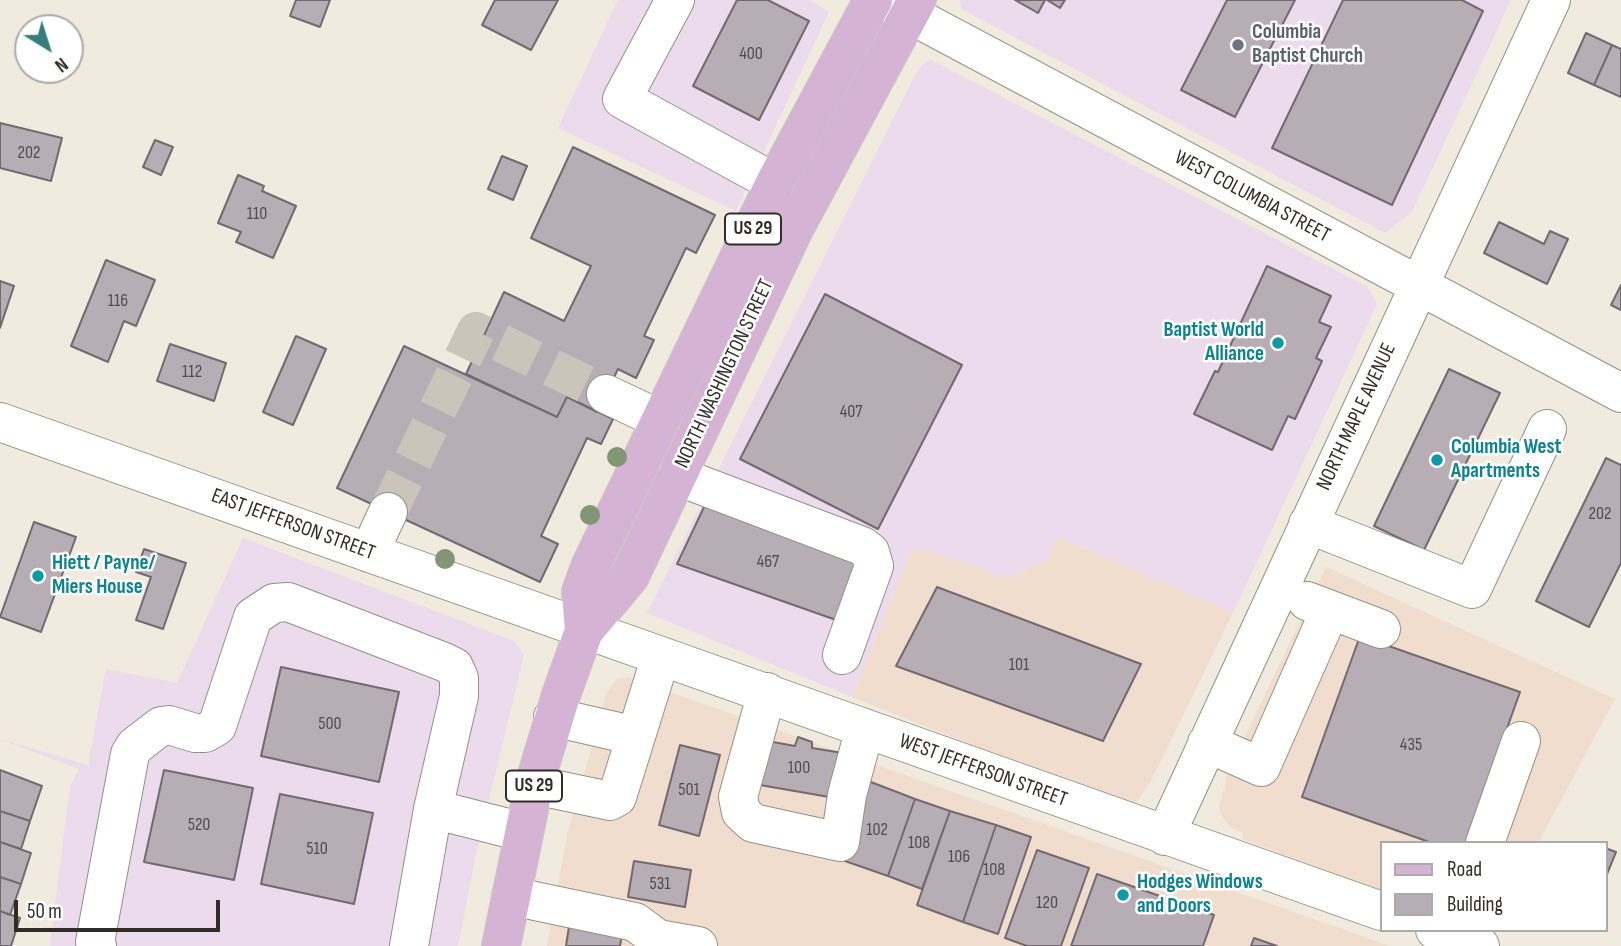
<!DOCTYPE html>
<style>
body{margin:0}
#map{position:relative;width:1621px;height:946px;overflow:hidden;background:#f0eadf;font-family:"Sofia Sans Condensed",sans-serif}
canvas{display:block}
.legend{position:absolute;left:1380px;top:841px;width:228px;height:91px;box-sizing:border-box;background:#fff;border:2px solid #acaba9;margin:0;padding:9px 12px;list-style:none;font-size:21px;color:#302d29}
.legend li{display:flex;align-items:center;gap:14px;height:35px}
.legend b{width:35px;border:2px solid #acaba9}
.north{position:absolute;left:14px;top:14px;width:70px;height:70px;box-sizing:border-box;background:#fff;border:2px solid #acaba9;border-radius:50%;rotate:142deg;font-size:19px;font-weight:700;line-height:28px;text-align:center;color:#302d29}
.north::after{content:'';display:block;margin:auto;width:24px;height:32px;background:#357e7a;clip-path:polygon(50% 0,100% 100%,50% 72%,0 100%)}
.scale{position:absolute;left:14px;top:900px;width:206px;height:32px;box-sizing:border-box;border:4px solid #302d29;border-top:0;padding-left:9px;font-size:21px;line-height:24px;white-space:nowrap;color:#302d29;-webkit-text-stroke:5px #fff;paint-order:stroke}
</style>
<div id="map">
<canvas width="1621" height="946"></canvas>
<ul class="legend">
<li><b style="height:9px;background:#d4b3d4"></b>Road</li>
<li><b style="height:19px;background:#b7adb5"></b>Building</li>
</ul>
<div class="north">N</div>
<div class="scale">50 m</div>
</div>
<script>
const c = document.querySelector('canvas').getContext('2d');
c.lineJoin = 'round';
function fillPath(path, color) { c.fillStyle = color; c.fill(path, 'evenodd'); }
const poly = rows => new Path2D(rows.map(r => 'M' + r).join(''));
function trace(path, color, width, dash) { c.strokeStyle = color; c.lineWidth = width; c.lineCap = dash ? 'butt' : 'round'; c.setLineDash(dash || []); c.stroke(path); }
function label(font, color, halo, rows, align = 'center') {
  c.font = font + ' "Sofia Sans Condensed",sans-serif'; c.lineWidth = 5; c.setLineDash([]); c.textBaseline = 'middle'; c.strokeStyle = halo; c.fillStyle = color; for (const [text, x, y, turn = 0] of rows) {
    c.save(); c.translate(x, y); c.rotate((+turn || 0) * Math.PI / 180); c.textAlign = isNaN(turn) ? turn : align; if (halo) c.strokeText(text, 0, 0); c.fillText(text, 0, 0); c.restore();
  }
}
fillPath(poly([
 [618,0,809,0,829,12,736,211,558,128],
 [960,0,1511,0,1412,212,1385,233,961,9],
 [931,60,1368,287,1377,304,1233,613,1058,537,1046,561,1004,579,976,566,926,551,911,552,852,697,647,613,915,75,922,65],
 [243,538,514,641,524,655,477,849,458,946,50,946,70,787,79,769,0,739,88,765,106,669,177,683]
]), '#ebdbed');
fillPath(poly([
 [1058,537,1233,613,1151,781,1132,809,852,697,911,552,926,550,976,566,1004,579,1046,561],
 [1326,567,1615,699,1538,843,1381,843,1381,892,1243,839,1243,833,1230,827,1222,816,1219,806,1229,770],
 [627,677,1390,946,547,946,567,836,607,692,617,679]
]), '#f1ddce');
const building = poly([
 [296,0,330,0,320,27,290,16,296,0],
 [495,0,558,0,531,50,482,25,495,0],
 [737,0,768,0,809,21,759,120,693,86,737,0],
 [1015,0,1045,0,1038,13,1015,0],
 [1047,0,1065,0,1060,8,1047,0],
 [1227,0,1295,0,1235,117,1181,90,1227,0],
 [1343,0,1462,0,1483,11,1392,205,1272,148,1343,0],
 [1586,33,1612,45,1594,85,1568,73,1586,33],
 [1612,45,1621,49,1621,97,1594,85,1612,45],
 [0,123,62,138,51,181,0,168,0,123],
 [155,140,173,147,161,175,143,167,155,140],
 [573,147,715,215,696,253,686,248,644,336,654,340,636,378,618,369,597,412,567,397,557,417,466,374,504,292,564,321,591,266,531,238,573,147],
 [502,156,527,166,513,200,488,189,502,156],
 [238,175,264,186,262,191,296,206,273,258,236,242,241,232,218,223,238,175],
 [1499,222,1544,244,1550,231,1568,239,1547,284,1484,253,1499,222],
 [106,260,155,280,136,326,124,321,108,362,71,346,106,260],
 [1267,266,1331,296,1319,322,1331,327,1316,358,1322,361,1295,419,1288,416,1272,450,1194,414,1215,371,1218,372,1267,266],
 [0,281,14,286,0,328,0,281],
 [1621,285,1621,310,1611,305,1621,285],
 [825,294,962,365,878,529,740,459,825,294],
 [296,336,326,349,293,425,263,412,296,336],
 [170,344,226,363,214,401,157,381,170,344],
 [404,346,557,417,567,397,613,419,601,444,587,438,541,536,558,544,540,582,337,488,404,346],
 [1449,369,1500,393,1424,550,1374,526,1449,369],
 [1606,458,1621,465,1621,563,1589,627,1536,601,1606,458],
 [705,505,859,561,839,621,677,564,705,505],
 [34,522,76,537,41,632,0,617,34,522],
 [144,549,186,563,163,629,136,620,151,577,136,572,144,549],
 [937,587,1141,664,1103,741,896,666,937,587],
 [1360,636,1520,692,1466,843,1432,843,1302,797,1360,636],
 [281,667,399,692,379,782,261,756,281,667],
 [798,737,812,742,812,748,843,753,835,798,754,784,762,740,795,746,798,737],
 [680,745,720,755,699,836,659,825,680,745],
 [0,770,42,786,30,821,0,811,0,770],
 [164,770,253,788,234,880,144,862,164,770],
 [863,779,915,799,888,876,845,861,856,794,863,779],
 [280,794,373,813,354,904,261,884,280,794],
 [915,799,950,811,922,889,888,876,915,799],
 [0,811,30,821,21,849,0,842,0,811],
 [950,811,996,825,963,922,917,905,950,811],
 [996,825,1031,837,998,934,963,922,996,825],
 [0,842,31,853,21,884,0,877,0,842],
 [1605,848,1616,852,1605,879,1605,848],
 [1037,850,1089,868,1061,946,1027,946,1005,938,1037,850],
 [634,861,691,870,685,907,628,897,634,861],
 [1097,874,1214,915,1203,946,1071,946,1097,874],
 [0,877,21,884,10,915,0,911,0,877],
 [0,911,20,918,11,946,0,946,0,911],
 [570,920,623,930,620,946,566,946,570,920],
 [1254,938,1277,946,1251,946,1254,938]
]);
fillPath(building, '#b7adb5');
trace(building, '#736a71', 2);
trace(poly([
 [388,512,476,331,606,394]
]), '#cac4bb', 38, [38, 19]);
const minor = poly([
 [675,0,622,99,775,183],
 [883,0,1621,393],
 [606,394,661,420],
 [0,422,1381,911],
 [677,476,862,546,870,552,874,566,842,655],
 [1308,524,1472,589,1547,429],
 [369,553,388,512],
 [1307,601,1381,629],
 [767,692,738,797,741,812,753,823,840,842,847,795,865,728],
 [553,717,636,736],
 [1207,743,1261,767,1330,610],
 [534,785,610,801,617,797,661,656],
 [433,809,523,832],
 [1165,836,1551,0],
 [1485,843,1521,741],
 [511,896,635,922,658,939,698,946],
 [1435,930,1480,946],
 [97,946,95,942,130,754,135,746,161,726,169,725,195,733,205,733,217,726,253,617,274,603,288,602,444,662,454,667,459,678,459,696,433,809,409,946]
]);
const major = poly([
 [584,631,581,592,590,567,775,183,873,0],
 [501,946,534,785,561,695,584,631,630,576,794,229,917,0]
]);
trace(minor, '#959085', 40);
trace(major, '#c9c8c7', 40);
trace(minor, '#fff', 38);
trace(major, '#d4b3d4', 38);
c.fillStyle = '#819675';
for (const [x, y] of [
 [617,457],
 [590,515],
 [445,559]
]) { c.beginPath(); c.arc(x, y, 10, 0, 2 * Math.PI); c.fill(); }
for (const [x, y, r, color] of [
 [1238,45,7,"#6b7280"],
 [1278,343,7,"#0f9aa8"],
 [1437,460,7,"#0f9aa8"],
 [38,576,7,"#0f9aa8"],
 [1123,895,7,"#0f9aa8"]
]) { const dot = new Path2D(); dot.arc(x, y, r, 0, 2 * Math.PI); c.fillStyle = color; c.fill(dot); trace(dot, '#fff', 2.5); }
label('18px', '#524d4c', null, [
 ["400",751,54],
 ["202",29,153],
 ["110",257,214],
 ["116",118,301],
 ["112",192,372],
 ["407",851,412],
 ["202",1600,514],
 ["467",768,562],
 ["101",1019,665],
 ["500",330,724],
 ["435",1411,745],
 ["100",799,768],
 ["501",689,790],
 ["520",199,825],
 ["102",877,830],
 ["108",919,843],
 ["510",317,849],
 ["106",959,857],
 ["108",994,870],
 ["531",660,884],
 ["120",1047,903]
]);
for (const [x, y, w] of [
 [753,229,56],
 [534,786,56]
]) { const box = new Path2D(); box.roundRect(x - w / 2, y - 15.5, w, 31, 5); c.fillStyle = '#fff'; c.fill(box); trace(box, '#302d29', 2); }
label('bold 19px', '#302d29', null, [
 ["US 29",753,229],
 ["US 29",534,786]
]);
label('bold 21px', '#5b616d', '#fff', [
 ["Columbia",1252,33],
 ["Baptist Church",1252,57]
], 'left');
label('21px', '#302d29', '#fff', [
 ["WEST COLUMBIA STREET",1252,197,28],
 ["NORTH WASHINGTON STREET",725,374,-65],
 ["NORTH MAPLE AVENUE",1357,417,-65],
 ["EAST JEFFERSON STREET",293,525,20],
 ["WEST JEFFERSON STREET",983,771,20]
]);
label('bold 21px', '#0d838f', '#fff', [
 ["Baptist World",1264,331,"right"],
 ["Alliance",1264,355,"right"],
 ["Columbia West",1451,448],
 ["Apartments",1451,472],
 ["Hiett / Payne/",52,564],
 ["Miers House",52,588],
 ["Hodges Windows",1137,883],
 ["and Doors",1137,907]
], 'left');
</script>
